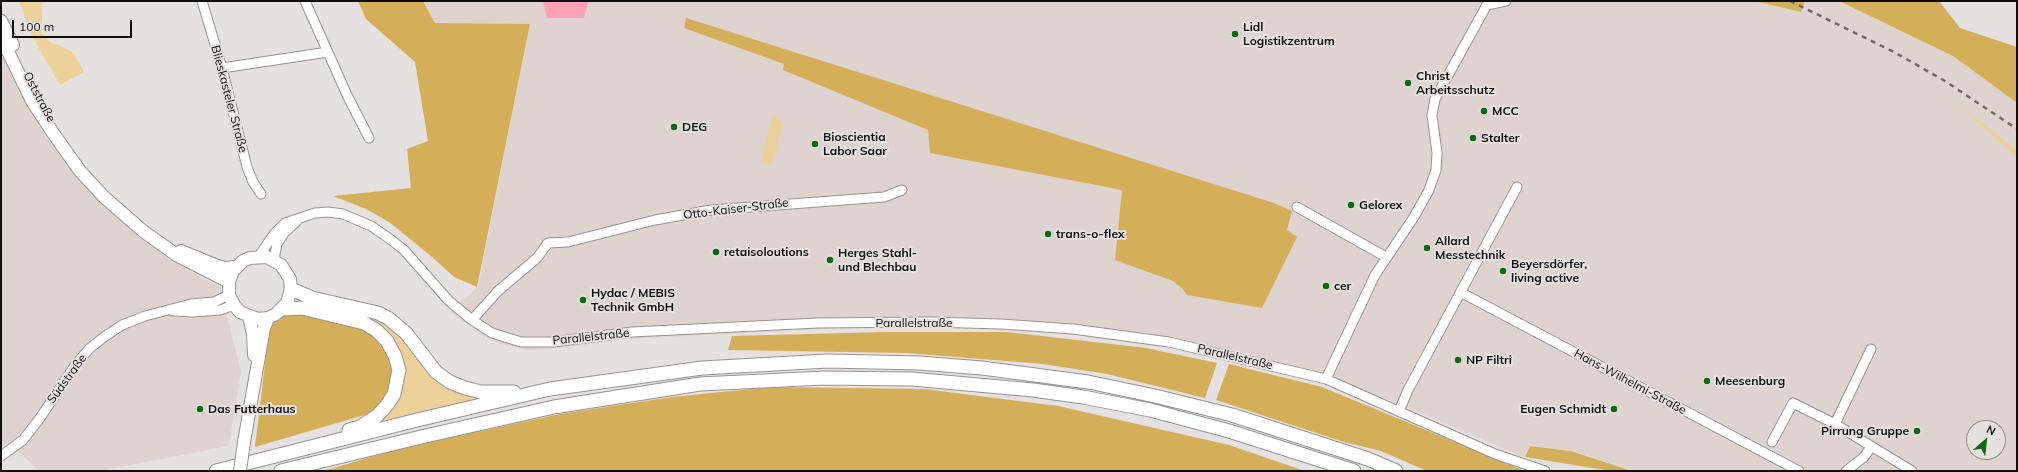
<!DOCTYPE html>
<meta charset="utf-8">
<style>
body{margin:0}
#map{position:relative;width:2018px;height:472px;overflow:hidden;background:#e5e1e0;font-family:Mulish,sans-serif}
canvas{display:block}
.frame{position:absolute;inset:0;border:2px solid #100f0f;pointer-events:none}
.north{position:absolute;left:1966px;top:420px;width:40px;height:40px;box-sizing:border-box;background:#e5e1e0;border:1px solid #908d8c;border-radius:50%;rotate:28deg;font-size:11px;font-weight:700;line-height:16px;text-align:center;color:#100f0f}
.north::after{content:'';display:block;margin:auto;width:14px;height:18px;background:#0c6911;clip-path:polygon(50% 0,100% 100%,50% 72%,0 100%)}
.scale{position:absolute;left:12px;top:20px;width:120px;height:18px;box-sizing:border-box;border:2px solid #100f0f;border-top:0;padding-left:5px;font-size:12px;line-height:14px;white-space:nowrap;color:#100f0f;-webkit-text-stroke:3px #e5e1e0;paint-order:stroke}
</style>
<div id="map">
<canvas width="2018" height="472"></canvas>
<div class="frame"></div>
<div class="north">N</div>
<div class="scale">100 m</div>
</div>
<script>
const c = document.querySelector('canvas').getContext('2d');
c.lineJoin = 'round';
function fillPath(path, color) { c.fillStyle = color; c.fill(path, 'evenodd'); }
const poly = rows => new Path2D(rows.map(r => 'M' + r).join(''));
function trace(path, color, width, dash) { c.strokeStyle = color; c.lineWidth = width; c.lineCap = dash ? 'butt' : 'round'; c.setLineDash(dash || []); c.stroke(path); }
function label(font, color, halo, rows, align = 'center') {
  c.font = font + ' Mulish,sans-serif'; c.lineWidth = 4; c.setLineDash([]); c.textBaseline = 'middle'; c.strokeStyle = halo; c.fillStyle = color; for (const [text, x, y, turn = 0] of rows) {
    c.save(); c.translate(x, y); c.rotate((+turn || 0) * Math.PI / 180); c.textAlign = isNaN(turn) ? turn : align; if (halo) c.strokeText(text, 0, 0); c.fillText(text, 0, 0); c.restore();
  }
}
fillPath(poly([
 [424,1,1754,1,1801,12,1805,1,1839,1,1953,56,2017,103,2017,150,1954,102,2017,157,2017,471,1634,471,1573,451,1530,445,1524,457,1389,400,1326,380,1173,341,1013,319,630,339,549,349,529,350,501,344,481,335,450,311,478,287,530,24,435,23],
 [1974,428,1998,428,1998,452,1974,452],
 [1,45,51,139,124,224,191,272,220,287,241,372,229,446,99,471,39,471,9,442,1,446]
]), '#ded3ce');
fillPath(poly([
 [19,1,42,1,42,34,50,42,61,46,74,53,84,72,60,85,33,38],
 [1947,96,2017,150,2017,157],
 [773,115,783,123,772,165,760,162],
 [355,312,386,323,475,396,476,401,383,421,383,416,397,400,394,341,384,328]
]), '#ecd19b');
fillPath(poly([
 [358,1,423,1,435,23,530,24,477,287,454,277,431,256,389,222,366,209,333,196,411,188,407,149,428,141,415,62,366,19],
 [1754,1,1805,1,1801,12],
 [1839,1,1939,1,1960,28,2017,47,2017,103,1953,56],
 [686,18,1274,203,1292,211,1287,230,1297,237,1262,308,1187,295,1182,288,1173,281,1115,260,1122,190,930,153,928,130,783,70,784,64,684,28],
 [303,312,365,328,376,336,392,363,390,381,386,395,377,406,368,414,255,447,269,331,273,321,287,313],
 [885,332,1007,332,1146,348,1217,363,1205,398,1107,374,1043,364,907,353,728,350,732,336],
 [1229,364,1322,387,1525,471,1427,471,1381,451,1344,442,1216,400],
 [771,387,924,389,1058,406,1229,445,1305,471,323,471,402,448,560,414,672,397],
 [1530,446,1571,451,1632,471,1611,471,1525,457]
]), '#d5ae5a');
fillPath(poly([
 [543,1,584,1,588,2,584,18,547,18]
]), '#fea1b6');
const minor = poly([
 [202,1,222,68,247,167,253,182,261,194],
 [305,1,347,95,369,138],
 [1487,5,1506,1],
 [222,68,328,52],
 [1297,207,1386,257],
 [259,256,274,234,285,223,315,213,328,212,343,214,371,226,390,239,404,250,449,301,472,320,492,333,521,342,553,342,632,332,715,328,817,323,929,322,1001,324,1073,329,1169,342,1326,379,1495,454,1545,471],
 [274,260,277,244,284,233,297,221],
 [1462,293,1799,471],
 [173,311,193,312,220,310,234,305],
 [472,320,498,291,537,258,548,243,568,242,655,220,711,210,884,197,902,190],
 [1326,379,1375,275,1414,217,1429,190,1436,170,1437,153,1432,115,1435,99,1489,1],
 [1399,411,1408,390,1517,187],
 [1835,424,1871,349],
 [1772,442,1793,403,1835,424,1912,471],
 [1,456,23,440,40,418,76,364,89,349,104,337,122,325,145,316,191,304,214,302,229,295],
 [1846,471,1864,457,1871,447]
]);
const major = poly([
 [1,21,13,45],
 [1,37,32,101,53,133,80,171,104,197,143,231,178,256,229,282],
 [181,251,215,265,225,268,236,267],
 [249,317,253,334,254,355],
 [244,442,264,328,268,318,276,314,287,303,291,289,290,279,281,265,267,257,250,258,243,261,233,271,229,282,229,295,234,305,240,312,258,319,268,318]
]);
const highway = poly([
 [291,289,312,298,378,313,388,318,406,333,436,372,450,382,465,388,481,392,514,392],
 [282,309,302,308,364,323,376,330,387,341,395,356,399,370,394,394,387,405,377,416,360,427,349,430],
 [216,471,417,420,550,389,702,368,828,361,919,363,982,368,1088,382,1155,396,1232,415,1368,459,1396,471],
 [281,471,421,437,554,407,700,384,824,378,912,379,1033,390,1083,397,1150,410,1229,431,1354,471]
]);
trace(minor, '#979493', 11);
trace(major, '#979493', 14);
trace(highway, '#979493', 15);
trace(minor, '#fff', 9);
trace(major, '#fff', 12);
trace(highway, '#fff', 13);
trace(poly([
 [1790,1,1894,52,1945,81,2017,129]
]), '#6e6b6b', 2.5, [5, 5]);
const majorBridge = poly([
 [240,471,244,442]
]);
trace(majorBridge, '#979493', 14, []);
trace(majorBridge, '#fff', 12);
for (const [x, y, r, color] of [
 [1235,34,4,"#0c6911"],
 [1408,83,4,"#0c6911"],
 [1484,111,4,"#0c6911"],
 [674,127,4,"#0c6911"],
 [1473,138,4,"#0c6911"],
 [815,144,4,"#0c6911"],
 [1351,205,4,"#0c6911"],
 [1048,234,4,"#0c6911"],
 [1427,248,4,"#0c6911"],
 [716,252,4,"#0c6911"],
 [830,260,4,"#0c6911"],
 [1503,271,4,"#0c6911"],
 [1326,286,4,"#0c6911"],
 [583,300,4,"#0c6911"],
 [1458,360,4,"#0c6911"],
 [1707,381,4,"#0c6911"],
 [200,409,4,"#0c6911"],
 [1614,409,4,"#0c6911"],
 [1917,431,4,"#0c6911"]
]) { const dot = new Path2D(); dot.arc(x, y, r, 0, 2 * Math.PI); c.fillStyle = color; c.fill(dot); trace(dot, '#e5e1e0', 1.5); }
label('bold 12px', '#100f0f', '#e5e1e0', [
 ["Lidl",1243,27],
 ["Logistikzentrum",1243,41],
 ["Christ",1416,76],
 ["Arbeitsschutz",1416,90],
 ["MCC",1492,111],
 ["DEG",682,127],
 ["Bioscientia",823,137],
 ["Labor Saar",823,151],
 ["Stalter",1481,138],
 ["Gelorex",1359,205],
 ["trans-o-flex",1056,234],
 ["Allard",1435,241],
 ["Messtechnik",1435,255],
 ["retaisoloutions",724,252],
 ["Herges Stahl-",838,253],
 ["und Blechbau",838,267],
 ["Beyersdörfer,",1511,264],
 ["living active",1511,278],
 ["cer",1334,286],
 ["Hydac / MEBIS",591,293],
 ["Technik GmbH",591,307],
 ["NP Filtri",1466,360],
 ["Meesenburg",1715,381],
 ["Das Futterhaus",208,409],
 ["Eugen Schmidt",1606,409,"right"],
 ["Pirrung Gruppe",1909,431,"right"]
], 'left');
label('12px', '#100f0f', '#e5e1e0', [
 ["Oststraße",39,97,62],
 ["Blieskasteler Straße",229,99,75],
 ["Otto-Kaiser-Straße",736,209,-7],
 ["Parallelstraße",914,323],
 ["Parallelstraße",591,337,-6],
 ["Parallelstraße",1235,357,13],
 ["Südstraße",67,379,-54],
 ["Hans-Wilhelmi-Straße",1630,382,28]
]);
</script>
